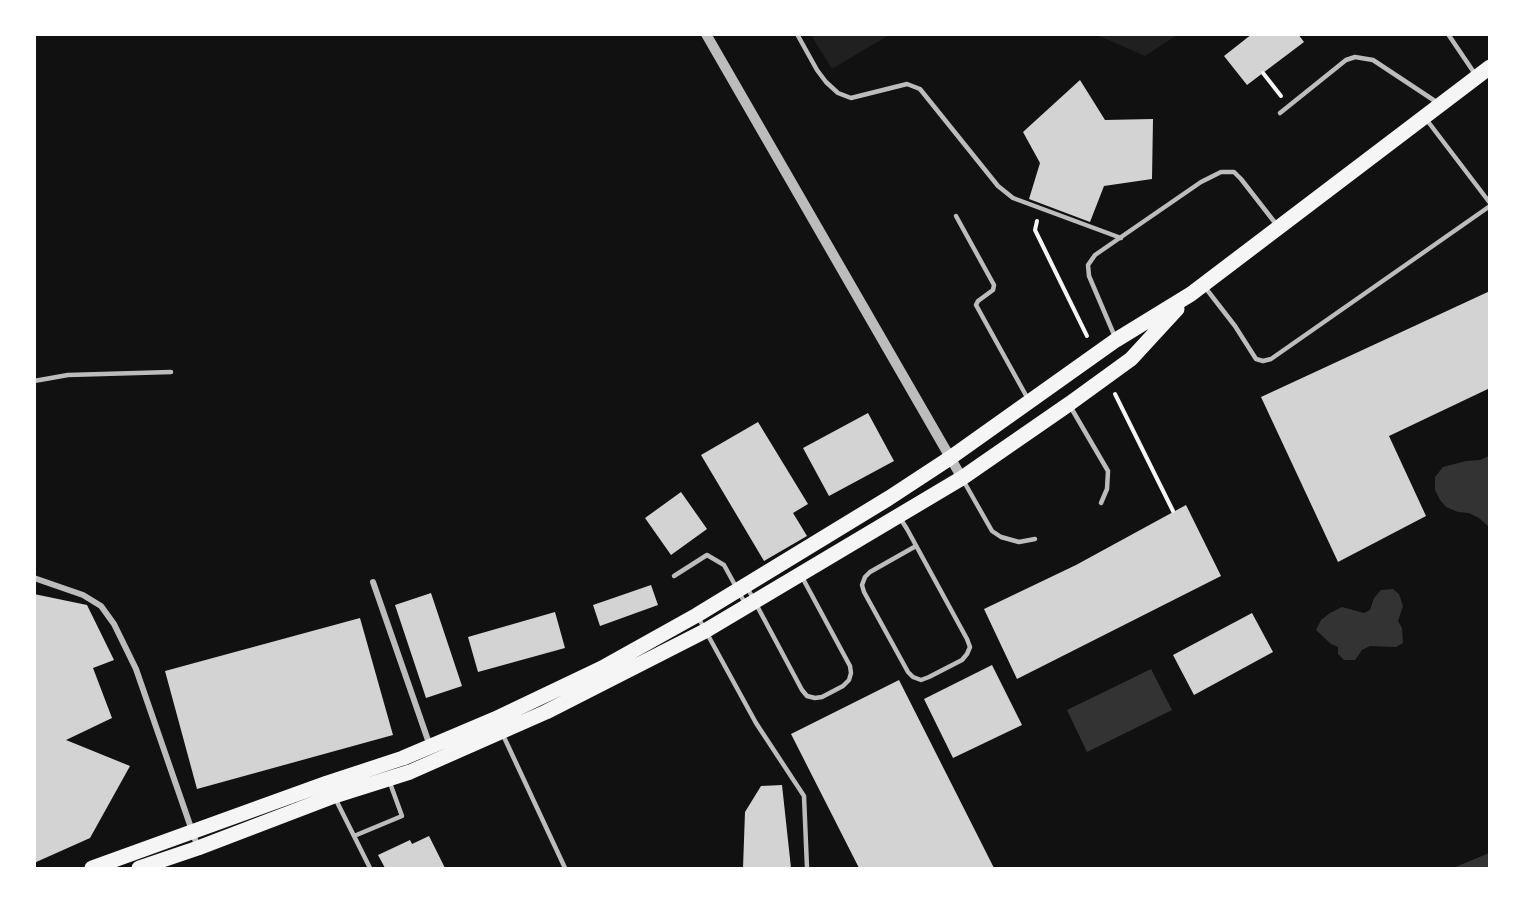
<!DOCTYPE html>
<style>
body{margin:0}
#map{position:relative;width:1524px;height:903px;overflow:hidden;background:#111;font-family:Raleway,sans-serif}
canvas{display:block}
.frame{position:absolute;inset:0;border:36px solid #fff;pointer-events:none}
</style>
<div id="map">
<canvas width="1524" height="903"></canvas>
<div class="frame"></div>
</div>
<script>
const c = document.querySelector('canvas').getContext('2d');
c.lineJoin = 'round';
function fillPath(path, color) { c.fillStyle = color; c.fill(path, 'evenodd'); }
const poly = rows => new Path2D(rows.map(r => 'M' + r).join(''));
function trace(path, color, width, dash) { c.strokeStyle = color; c.lineWidth = width; c.lineCap = dash ? 'butt' : 'round'; c.setLineDash(dash || []); c.stroke(path); }
fillPath(poly([
 [811,35,889,35,832,69],
 [1097,35,1177,34,1177,35,1145,56]
]), '#202020');
fillPath(poly([
 [1489,456,1489,527,1479,518,1469,513,1458,512,1446,507,1440,500,1435,490,1435,477,1443,467,1466,461,1480,460],
 [1393,589,1399,594,1403,606,1398,621,1402,628,1403,643,1396,647,1370,646,1362,650,1355,660,1344,660,1338,654,1338,647,1331,644,1316,630,1321,620,1330,613,1342,607,1364,613,1370,610,1374,598,1381,590],
 [1151,669,1172,710,1087,752,1067,710],
 [1489,853,1489,868,1453,868]
]), '#333');
fillPath(poly([
 [1252,34,1298,34,1304,42,1247,85,1224,56],
 [1080,80,1105,120,1153,119,1152,179,1104,186,1090,222,1029,199,1040,163,1023,132],
 [1490,291,1490,388,1389,436,1426,516,1338,562,1261,397],
 [868,413,894,461,829,496,803,448],
 [758,422,808,504,793,513,807,536,764,561,701,455],
 [681,492,707,529,671,555,645,518],
 [1186,505,1221,576,1017,679,984,609,1076,565],
 [651,585,658,605,600,626,593,605],
 [431,593,462,686,426,698,395,605],
 [34,594,87,605,114,660,93,668,112,718,66,740,130,766,90,838,34,863],
 [555,612,565,648,478,672,468,637],
 [1252,613,1273,652,1194,695,1173,655],
 [360,618,393,735,197,789,165,671],
 [992,665,1022,725,953,758,924,699],
 [899,680,994,868,859,868,791,734],
 [782,785,791,868,743,868,745,812,761,786],
 [429,836,445,868,385,868,378,855,410,840,412,844]
]), '#d3d3d3');
trace(poly([
 [1263,73,1281,96],
 [1037,221,1035,230,1087,336],
 [1115,394,1173,511]
]), '#f5f5f5', 4);
trace(poly([
 [797,34,817,70,826,82,838,93,851,98,907,84,920,89,998,186,1013,198,1121,238],
 [1448,34,1475,74],
 [1280,113,1346,60,1355,57,1373,60,1438,103],
 [1426,119,1490,203],
 [956,216,994,285,993,290,978,301,976,305,1028,399],
 [1204,286,1235,326,1256,359,1263,361,1271,359,1490,206],
 [1115,337,1089,276,1088,265,1095,255,1201,182,1221,172,1234,172,1241,179,1276,224],
 [34,381,68,375,171,372],
 [1070,406,1108,471,1107,489,1101,503],
 [963,480,992,531,1001,537,1019,542,1035,539],
 [900,518,907,529,967,639,970,647,967,654,962,660,929,677,921,680,913,677,908,672,864,592,862,585,865,577,870,572,916,546],
 [674,576,707,555,724,565,746,605],
 [748,589,802,690,807,696,815,698,822,697,843,686,849,680,851,673,850,666,802,577],
 [698,617,756,723,804,796,807,868],
 [503,735,565,868],
 [335,798,370,868],
 [354,836,402,816,390,783]
]), '#bcbcbc', 4.5);
trace(poly([
 [34,578,83,595,101,606,114,624,136,669,198,848],
 [373,582,430,746]
]), '#bcbcbc', 6);
trace(poly([
 [706,34,962,478]
]), '#bcbcbc', 10);
trace(poly([
 [92,868,327,783,403,758,495,719,602,668,697,615,889,498,950,458,1116,340,1191,294,1490,67],
 [139,868,198,848,334,796,410,772,546,712,705,631,962,478,1069,404,1131,359,1177,309]
]), '#f5f5f5', 15);
</script>
